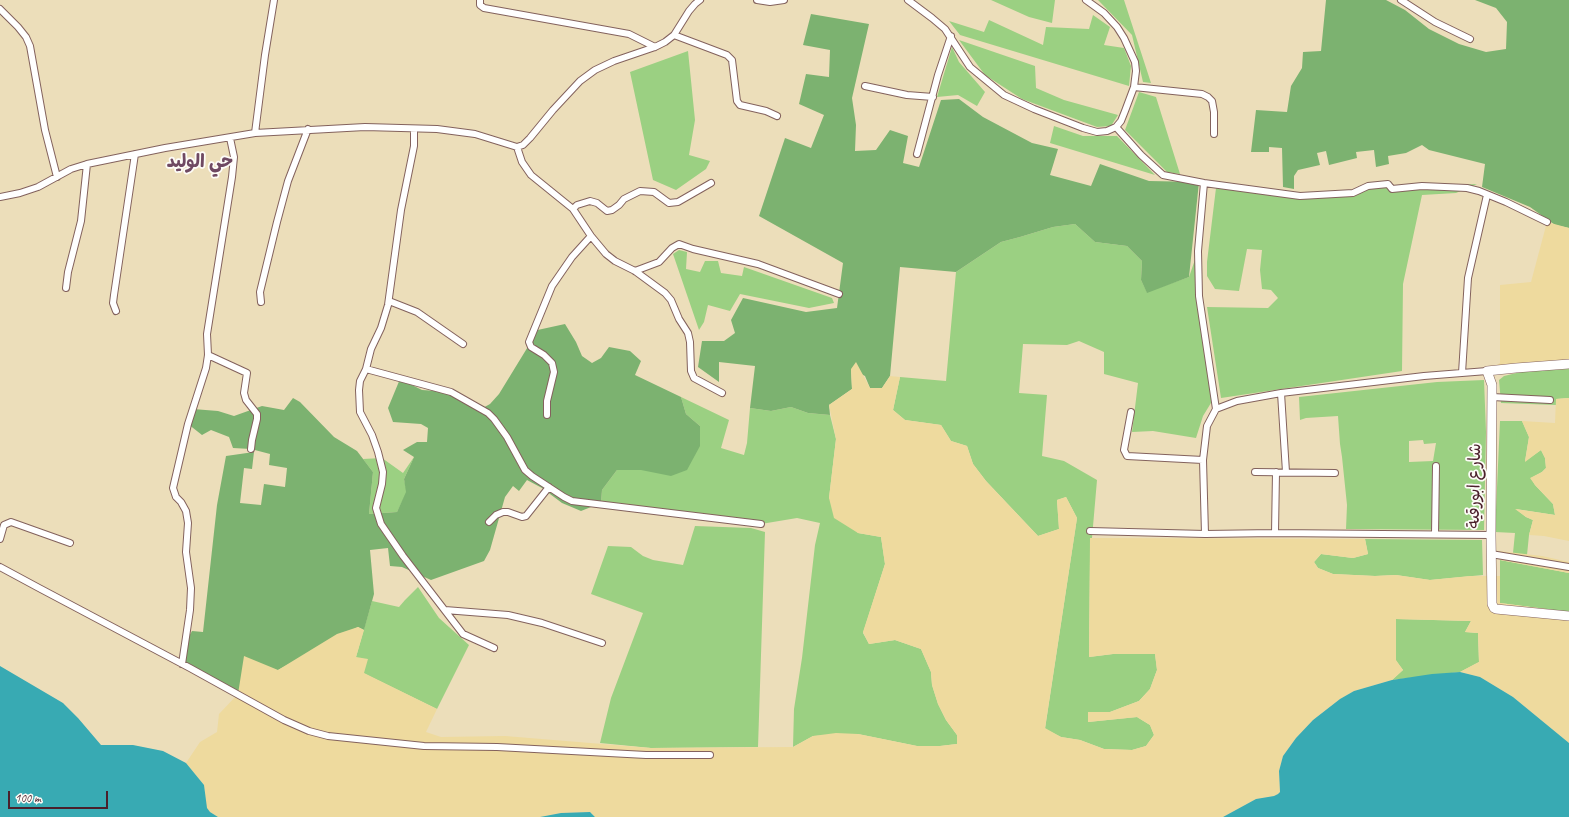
<!DOCTYPE html>
<meta charset="utf-8">
<style>
body{margin:0}
#map{position:relative;width:1569px;height:817px;overflow:hidden;background:#ecdeba;font-family:Caveat,sans-serif}
canvas{display:block}
.scale{position:absolute;left:8px;top:791px;width:100px;height:18px;box-sizing:border-box;border:2px solid #4a1f2b;border-top:0;padding-left:5px;font-size:12px;line-height:14px;white-space:nowrap;color:#4a1f2b;-webkit-text-stroke:3px #fdfcf7;paint-order:stroke}
</style>
<div id="map">
<canvas width="1569" height="817"></canvas>
<div class="scale">100 m</div>
</div>
<script>
const c = document.querySelector('canvas').getContext('2d');
c.lineJoin = 'round';
function fillPath(path, color) { c.fillStyle = color; c.fill(path, 'evenodd'); }
const poly = rows => new Path2D(rows.map(r => 'M' + r).join(''));
function trace(path, color, width, dash) { c.strokeStyle = color; c.lineWidth = width; c.lineCap = dash ? 'butt' : 'round'; c.setLineDash(dash || []); c.stroke(path); }
function label(font, color, halo, rows, align = 'center') {
  c.font = font + ' Caveat,"Playpen Sans Arabic",sans-serif'; c.lineWidth = 3.5; c.setLineDash([]); c.textBaseline = 'middle'; c.strokeStyle = halo; c.fillStyle = color; for (const [text, x, y, turn = 0] of rows) {
    c.save(); c.translate(x, y); c.rotate((+turn || 0) * Math.PI / 180); c.textAlign = isNaN(turn) ? turn : align; if (halo) c.strokeText(text, 0, 0); c.fillText(text, 0, 0); c.restore();
  }
}
fillPath(poly([
 [991,0,1055,0,1052,23,1029,17],
 [1098,0,1124,0,1151,83,1143,82,1132,35],
 [1093,15,1110,27,1104,45,1124,48,1131,66,1129,86,960,35,949,21,984,32,989,20,1043,45,1046,27,1089,29],
 [959,40,1035,66,1036,88,1064,100,1118,115,1111,126,1097,127,1022,99,985,75],
 [952,47,959,62,985,92,977,106,958,95,937,97],
 [688,51,695,120,689,155,710,161,706,169,676,190,653,180,630,72],
 [1139,92,1156,97,1180,174,1167,172,1125,130],
 [1054,126,1083,136,1117,136,1155,175,1050,143],
 [1388,184,1392,189,1422,186,1477,184,1456,193,1422,195,1403,284,1402,371,1221,398,1207,307,1268,308,1278,298,1271,290,1262,289,1260,270,1262,250,1247,249,1239,291,1215,289,1207,276,1207,262,1216,188,1301,196,1342,194],
 [1075,224,1095,242,1127,246,1142,261,1141,280,1147,292,1189,277,1198,251,1199,296,1214,398,1203,416,1196,438,1153,431,1132,432,1138,383,1104,374,1104,352,1079,341,1067,345,1023,344,1019,393,1047,395,1042,456,1064,461,1097,480,1090,561,1089,657,1113,654,1155,654,1157,670,1150,689,1139,701,1110,712,1088,712,1088,722,1137,717,1150,725,1154,735,1146,746,1132,750,1104,749,1080,740,1061,737,1045,729,1077,518,1066,497,1057,500,1059,529,1038,536,986,481,973,464,967,446,951,441,941,425,905,420,893,410,900,377,946,381,956,272,1001,242,1020,237,1053,227],
 [679,250,687,252,686,269,700,272,705,261,718,261,721,273,742,276,744,267,832,298,834,303,809,308,740,294,730,311,708,305,704,322,699,330,673,254],
 [1569,369,1569,398,1556,399,1556,405,1501,403,1499,380,1504,376,1525,371],
 [1484,380,1486,432,1484,530,1346,529,1347,505,1342,457,1340,444,1338,416,1306,418,1300,420,1299,397,1437,382],
 [1423,440,1424,444,1436,443,1433,461,1409,462,1409,441],
 [681,397,729,420,721,448,744,455,747,443,750,408,771,411,791,407,808,413,830,415,836,439,829,498,858,533,881,537,885,564,863,633,869,644,895,640,921,649,931,672,932,685,938,704,946,720,957,735,957,744,940,746,917,746,858,734,813,736,793,747,794,709,802,658,815,545,820,523,797,518,761,524,601,503,602,490,617,470,641,470,700,426,686,414],
 [1500,421,1522,421,1529,437,1525,461,1541,450,1545,458,1546,468,1542,472,1531,478,1535,485,1553,504,1555,515,1516,509,1526,517,1533,520,1529,535,1527,555,1513,553,1515,533,1495,532],
 [414,457,404,479,407,492,397,512,369,514,373,472,363,459,382,458,403,473],
 [695,526,751,528,765,532,758,747,651,748,600,743,611,698,643,613,591,594,608,546,631,547,643,556,653,560,683,565],
 [1365,539,1482,540,1483,575,1430,580,1396,575,1375,576,1333,574,1318,568,1314,562,1321,554,1353,558,1368,554],
 [1500,560,1569,573,1569,612,1500,603],
 [418,587,439,618,469,645,437,709,363,673,356,657,372,601,399,607,405,600],
 [1396,619,1471,621,1465,632,1478,633,1479,662,1460,672,1392,680,1403,670,1396,661]
]), '#9bd082');
fillPath(poly([
 [1326,0,1386,0,1405,10,1429,29,1459,44,1486,52,1506,49,1507,22,1496,8,1475,0,1569,0,1569,228,1555,225,1530,207,1482,187,1485,164,1429,150,1422,145,1406,153,1388,156,1389,164,1376,167,1374,150,1356,152,1357,158,1329,165,1326,151,1317,153,1320,165,1298,170,1294,176,1294,189,1283,187,1282,148,1269,147,1269,152,1251,152,1256,110,1287,112,1291,86,1302,68,1303,52,1321,51],
 [811,14,869,24,852,98,856,125,855,151,876,150,890,130,908,136,903,163,919,167,941,100,959,99,983,117,1032,143,1058,149,1050,175,1091,186,1100,164,1149,181,1199,182,1189,277,1147,293,1141,280,1142,261,1127,246,1095,242,1075,224,1053,227,1020,237,1001,242,956,272,900,267,890,376,882,388,870,388,865,376,851,369,852,389,829,405,830,415,808,413,791,407,771,411,750,408,755,366,719,362,719,382,698,367,702,341,724,341,735,333,731,320,743,298,806,312,837,308,843,263,759,216,785,138,811,148,824,115,799,104,806,74,829,77,830,50,803,45],
 [565,324,576,342,582,356,592,363,601,358,609,347,630,351,641,361,635,375,681,397,686,414,700,426,700,446,687,470,671,476,641,470,617,470,602,490,601,503,581,511,562,503,542,488,527,480,519,491,513,486,505,497,490,550,484,561,431,580,402,567,390,566,388,548,370,550,374,594,364,630,358,627,278,670,238,694,182,664,187,640,192,631,203,632,217,505,226,456,254,452,252,469,244,468,240,503,261,505,264,484,285,487,287,468,269,465,270,454,251,449,233,448,229,437,211,430,202,435,188,424,193,409,218,411,234,416,262,406,284,410,293,398,300,402,334,437,357,451,373,472,369,514,397,512,406,492,404,479,414,457,403,450,417,442,427,442,428,428,421,424,393,422,388,408,400,379,422,390,451,392,481,409,490,404,499,394,529,345,533,331]
]), '#7cb270');
fillPath(poly([
 [1547,222,1569,228,1569,364,1487,371,1500,363,1500,285,1531,282],
 [856,362,870,388,882,388,890,376,900,377,893,410,905,420,941,425,951,441,967,446,973,464,986,481,1038,536,1059,529,1057,500,1066,497,1077,518,1045,728,1061,737,1080,740,1104,749,1132,750,1146,746,1154,735,1150,725,1137,717,1088,722,1088,712,1110,712,1139,701,1150,689,1157,670,1155,654,1113,654,1089,657,1090,538,1365,539,1368,554,1353,558,1321,554,1314,562,1318,568,1333,574,1375,576,1396,575,1430,580,1470,576,1500,576,1500,603,1569,612,1569,743,1513,697,1480,677,1460,672,1479,662,1478,633,1465,632,1471,621,1396,619,1396,660,1403,670,1392,680,1354,691,1340,699,1313,720,1296,738,1283,756,1279,771,1280,792,1278,794,1274,796,1256,799,1223,817,595,817,590,812,561,813,540,817,218,817,210,812,206,808,204,785,186,763,200,742,217,732,219,714,238,694,244,656,278,670,337,634,358,627,364,630,356,657,368,659,364,673,437,709,426,732,441,737,505,736,651,748,793,747,813,736,836,733,858,734,917,746,940,746,957,744,957,735,946,720,938,704,932,685,931,672,921,649,895,640,869,644,863,632,885,564,881,537,858,533,834,518,829,498,836,439,829,405,852,389,851,369],
 [1569,398,1569,541,1544,536,1529,535,1533,520,1526,517,1515,509,1555,515,1553,504,1535,485,1530,478,1542,472,1546,468,1545,458,1541,450,1525,462,1529,437,1522,421,1555,423,1556,399],
 [1499,551,1542,556,1569,562,1569,573,1500,560]
]), '#eeda9e');
fillPath(poly([
 [0,666,63,703,78,718,101,745,133,745,163,751,186,763,204,785,207,808,210,812,218,817,0,817],
 [1460,672,1480,677,1513,697,1569,743,1569,817,1223,817,1256,799,1274,796,1278,794,1280,792,1279,771,1283,756,1296,738,1313,720,1340,699,1354,691,1392,680,1432,674],
 [590,812,595,817,540,817,561,813]
]), '#38aab3');
const minor = poly([
 [480,0,480,5,484,8,629,34,655,47],
 [757,0,770,2,784,0],
 [908,0,932,18,945,29,970,67,1004,95,1034,109,1083,128,1097,132,1107,131,1116,127,1121,121,1125,111,1134,87,1136,71,1135,62,1124,38,1117,27,1104,13,1086,0],
 [1401,0,1435,22,1470,39],
 [0,9,18,27,26,37,30,46,45,130,57,177],
 [674,35,727,55,732,60,737,101,740,105,766,111,777,116],
 [865,86,907,95,933,97],
 [1134,87,1202,94,1208,97,1212,101,1214,112,1214,134],
 [1116,127,1141,155,1163,175,1204,183,1300,196,1353,193,1368,186,1388,184,1392,189,1422,186,1467,188,1479,191,1506,202,1547,222],
 [414,129,414,146,401,210,388,305,381,328,371,349,366,369,360,381,359,390,360,412,372,435,378,452,383,472,382,484,376,508,381,524,403,556,463,634,494,648],
 [255,133,265,55,274,0],
 [517,147,522,162,531,175,573,209,591,236,606,254,615,261,635,271,665,293,671,300,679,319,688,333,690,342,691,371,694,378,722,393],
 [917,154,938,75,951,36],
 [1204,183,1198,251,1199,296,1216,409],
 [0,197,20,193,38,187,71,169,87,164,165,148,255,133,365,127,437,129,475,134,517,147,523,145,530,138,553,110,580,81,595,70,614,61,655,47,665,42,674,35,689,11,695,4,700,0],
 [573,209,577,205,590,201,597,203,607,211,612,210,619,205,624,199,640,191,654,192,669,203,678,202,711,183],
 [635,271,659,262,672,248,679,244,693,249,758,264,839,294],
 [66,288,68,272,81,221,87,164],
 [389,301,417,312,463,344],
 [261,302,260,292,277,222,288,181,308,129],
 [116,311,113,303,114,295,135,154],
 [208,355,247,373,244,393,246,400,257,414,257,419,252,440,251,449],
 [366,369,451,392,488,413,494,419,507,437,525,470,532,476,564,497,572,501,761,524],
 [1462,373,1468,278,1487,195],
 [1281,393,1286,472],
 [1492,397,1550,400],
 [1131,412,1124,450,1127,456,1203,460],
 [547,415,547,401,554,372,552,363,544,355,531,347,529,342,552,286,572,257,591,236],
 [1255,472,1335,473],
 [489,522,496,515,503,512,508,512,522,517,526,516,549,487],
 [1090,531,1205,534,1275,533,1491,535],
 [1275,533,1276,472],
 [1205,534,1203,460,1207,426,1216,409,1237,401,1281,393,1424,376,1487,371],
 [1435,534,1436,466],
 [0,539,4,525,11,522,70,543],
 [1491,554,1569,567],
 [0,567,39,588,190,668,284,720,309,731,328,736,424,746,497,747,646,755,710,755],
 [445,610,508,615,542,623,602,643],
 [182,664,190,610,191,588,186,552,188,523,186,511,181,502,176,497,173,488,188,424,206,368,208,355,207,334,232,177,234,157,230,138]
]);
const secondary = poly([
 [1569,364,1516,368,1487,371,1492,385,1491,535,1492,604,1494,608,1496,609,1569,616]
]);
trace(minor, '#83625d', 8);
trace(secondary, '#83625d', 10);
trace(minor, '#fff', 6);
trace(secondary, '#fff', 9);
label('17px', '#4a1f2b', '#fdfcf7', [
 ["شارع ابورقية",1475,486,-89]
]);
label('bold 18px', '#6f4962', '#fdfcf7', [
 ["حي الوليد",200,162]
]);
</script>
